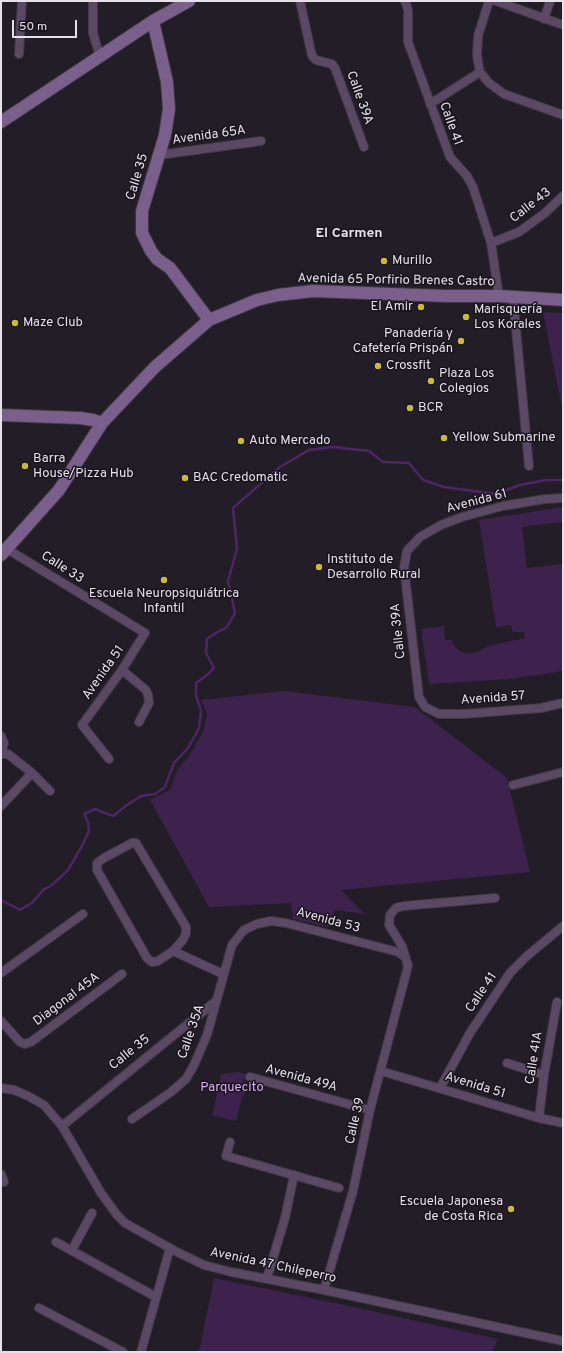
<!DOCTYPE html>
<meta charset="utf-8">
<style>
body{margin:0}
#map{position:relative;width:564px;height:1353px;overflow:hidden;background:#231d27;font-family:Overpass,sans-serif}
canvas{display:block}
.frame{position:absolute;inset:0;border:2px solid #e6e1e9;pointer-events:none}
.scale{position:absolute;left:12px;top:20px;width:65px;height:18px;box-sizing:border-box;border:2px solid #e6e1e9;border-top:0;padding-left:5px;font-size:12px;line-height:14px;white-space:nowrap;color:#e6e1e9;-webkit-text-stroke:3px #1a141e;paint-order:stroke}
</style>
<div id="map">
<canvas width="564" height="1353"></canvas>
<div class="frame"></div>
<div class="scale">50 m</div>
</div>
<script>
const c = document.querySelector('canvas').getContext('2d');
c.lineJoin = 'round';
function fillPath(path, color) { c.fillStyle = color; c.fill(path, 'evenodd'); }
const poly = rows => new Path2D(rows.map(r => 'M' + r).join(''));
function trace(path, color, width, dash) { c.strokeStyle = color; c.lineWidth = width; c.lineCap = dash ? 'butt' : 'round'; c.setLineDash(dash || []); c.stroke(path); }
function label(font, color, halo, rows, align = 'center') {
  c.font = font + ' Overpass,sans-serif'; c.lineWidth = 3; c.setLineDash([]); c.textBaseline = 'middle'; c.strokeStyle = halo; c.fillStyle = color; for (const [text, x, y, turn = 0] of rows) {
    c.save(); c.translate(x, y); c.rotate((+turn || 0) * Math.PI / 180); c.textAlign = isNaN(turn) ? turn : align; if (halo) c.strokeText(text, 0, 0); c.fillText(text, 0, 0); c.restore();
  }
}
fillPath(poly([
 [543,312,563,313,563,412,560,398],
 [563,507,563,522,522,527,527,568,563,564,563,671,510,679,429,684,421,629,444,626,445,640,452,640,454,646,460,651,468,654,478,652,488,646,525,638,524,632,513,632,511,625,496,627,479,520],
 [284,691,415,707,507,778,530,872,341,890,365,914,335,910,329,927,293,919,291,903,209,907,150,800,170,790,178,769,189,756,203,732,207,714,201,700],
 [238,1072,246,1074,243,1082,251,1086,253,1091,247,1092,242,1097,236,1121,212,1116,221,1074],
 [214,1278,349,1306,498,1339,492,1352,199,1352]
]), '#3c224c');
trace(poly([
 [1,900,20,910,33,902,43,890,52,885,68,870,82,846,89,831,88,822,84,814,95,809,113,816,127,805,141,796,155,794,165,787,174,763,188,748,199,728,201,711,196,695,196,683,207,675,214,668,206,653,207,639,214,634,227,627,235,613,228,581,237,549,233,508,280,467,309,450,333,447,369,451,383,462,409,463,423,480,444,487,495,494,520,485,546,480,563,480]
]), '#4e2564', 2.5);
const street = poly([
 [93,1,93,33,100,57],
 [300,1,312,56,316,60,332,64,335,68,364,147],
 [405,1,408,10,408,42,450,157,467,176,473,187,491,243,499,296],
 [489,1,478,36,477,56,480,72,489,83,504,94,563,115],
 [496,1,563,25],
 [544,19,550,1],
 [19,54,22,1],
 [430,104,480,72],
 [159,155,261,141],
 [491,243,519,232,545,213,563,196],
 [513,297,529,466],
 [563,498,545,499,503,506,462,517,441,525,420,537,407,551,404,567,419,697,425,707,439,714,464,714,541,708,563,703],
 [7,549,145,633,122,670,82,725,109,759],
 [122,670,146,690,148,695,149,703,139,722],
 [1,736,4,743,1,753],
 [1,754,8,754,32,773,50,791],
 [513,785,563,772],
 [1,806,32,773],
 [132,843,136,843,186,927,186,933,183,940,173,951,158,961,152,962,147,958,97,870,97,863,104,858,132,843],
 [173,951,223,974],
 [1,973,83,914],
 [1,1021,20,1042,25,1044,31,1042,122,974],
 [507,1063,544,1075],
 [381,1071,539,1118,563,1123],
 [250,1077,370,1110],
 [1,1088,14,1090,28,1096,44,1105,62,1126,101,1193,117,1215,125,1223,177,1252,204,1265,231,1272,324,1290,563,1341],
 [440,1088,470,1033,510,973,527,956,563,926],
 [539,1118,544,1075,557,1002],
 [132,1119,171,1092,186,1079,194,1065,207,1035,232,945,244,930,257,924,271,921,286,923,398,952,405,957],
 [62,1126,216,1001],
 [230,1142,226,1156,339,1188],
 [1,1174,4,1182],
 [56,1242,156,1297],
 [72,1250,92,1213],
 [267,1278,285,1218,294,1175],
 [324,1290,353,1191,370,1110,408,966,402,946,389,925,390,915,396,908,404,906,495,898],
 [39,1308,123,1352],
 [141,1352,170,1248]
]);
const secondary = poly([
 [153,21,167,82,169,109,165,135,142,211,142,233,151,251,157,259,170,268,209,320],
 [1,122,153,21,189,1],
 [1,415,80,418,93,420,102,423],
 [1,555,59,490,102,423,155,367,209,320,257,300,278,295,313,291,445,296,499,296,563,300]
]);
trace(street, '#3e3842', 10);
trace(secondary, '#3e3842', 14);
trace(street, '#5a4865', 8);
trace(secondary, '#7a5f8c', 12);
for (const [x, y, r, color] of [
 [384,261,4,"#caba3a"],
 [421,307,4,"#caba3a"],
 [466,317,4,"#caba3a"],
 [15,323,4,"#caba3a"],
 [461,341,4,"#caba3a"],
 [378,366,4,"#caba3a"],
 [431,381,4,"#caba3a"],
 [410,408,4,"#caba3a"],
 [444,438,4,"#caba3a"],
 [241,441,4,"#caba3a"],
 [25,466,4,"#caba3a"],
 [185,478,4,"#caba3a"],
 [319,567,4,"#caba3a"],
 [164,580,4,"#caba3a"],
 [511,1209,4,"#caba3a"]
]) { const dot = new Path2D(); dot.arc(x, y, r, 0, 2 * Math.PI); c.fillStyle = color; c.fill(dot); trace(dot, '#1a141e', 1.5); }
label('13px', '#e6e1e9', '#1a141e', [
 ["Calle 39A",359,98,70],
 ["Calle 41",450,124,70],
 ["Avenida 65A",209,136,-8],
 ["Calle 35",138,177,-73],
 ["Calle 43",531,206,-38],
 ["Avenida 65 Porfirio Brenes Castro",396,281,1],
 ["Avenida 61",477,502,-15],
 ["Calle 33",62,568,32],
 ["Calle 39A",399,631,-96],
 ["Avenida 51",104,673,-55],
 ["Avenida 57",493,699,-4],
 ["Avenida 53",328,921,15],
 ["Calle 41",482,993,-56],
 ["Diagonal 45A",67,1000,-37],
 ["Calle 35A",192,1032,-71],
 ["Calle 35",130,1053,-39],
 ["Calle 41A",535,1058,-81],
 ["Avenida 49A",301,1079,15],
 ["Avenida 51",475,1086,17],
 ["Calle 39",356,1121,-77],
 ["Avenida 47 Chileperro",273,1266,12]
]);
label('13px', '#e6e1e9', '#1a141e', [
 ["Murillo",392,261],
 ["El Amir",413,307,"right"],
 ["Marisquería",474,310],
 ["Los Korales",474,325],
 ["Maze Club",23,323],
 ["Panadería y",453,334,"right"],
 ["Cafetería Prispán",453,349,"right"],
 ["Crossfit",386,366],
 ["Plaza Los",439,374],
 ["Colegios",439,389],
 ["BCR",418,408],
 ["Yellow Submarine",452,438],
 ["Auto Mercado",249,441],
 ["Barra",33,459],
 ["House/Pizza Hub",33,474],
 ["BAC Credomatic",193,478],
 ["Instituto de",327,560],
 ["Desarrollo Rural",327,575],
 ["Escuela Neuropsiquiátrica",164,594,"center"],
 ["Infantil",164,609,"center"],
 ["Escuela Japonesa",503,1202,"right"],
 ["de Costa Rica",503,1217,"right"]
], 'left');
label('13px', '#dbadf7', '#1a141e', [
 ["Parquecito",232,1088]
]);
label('bold 14px', '#e6e1e9', '#1a141e', [
 ["El Carmen",349,234]
]);
</script>
